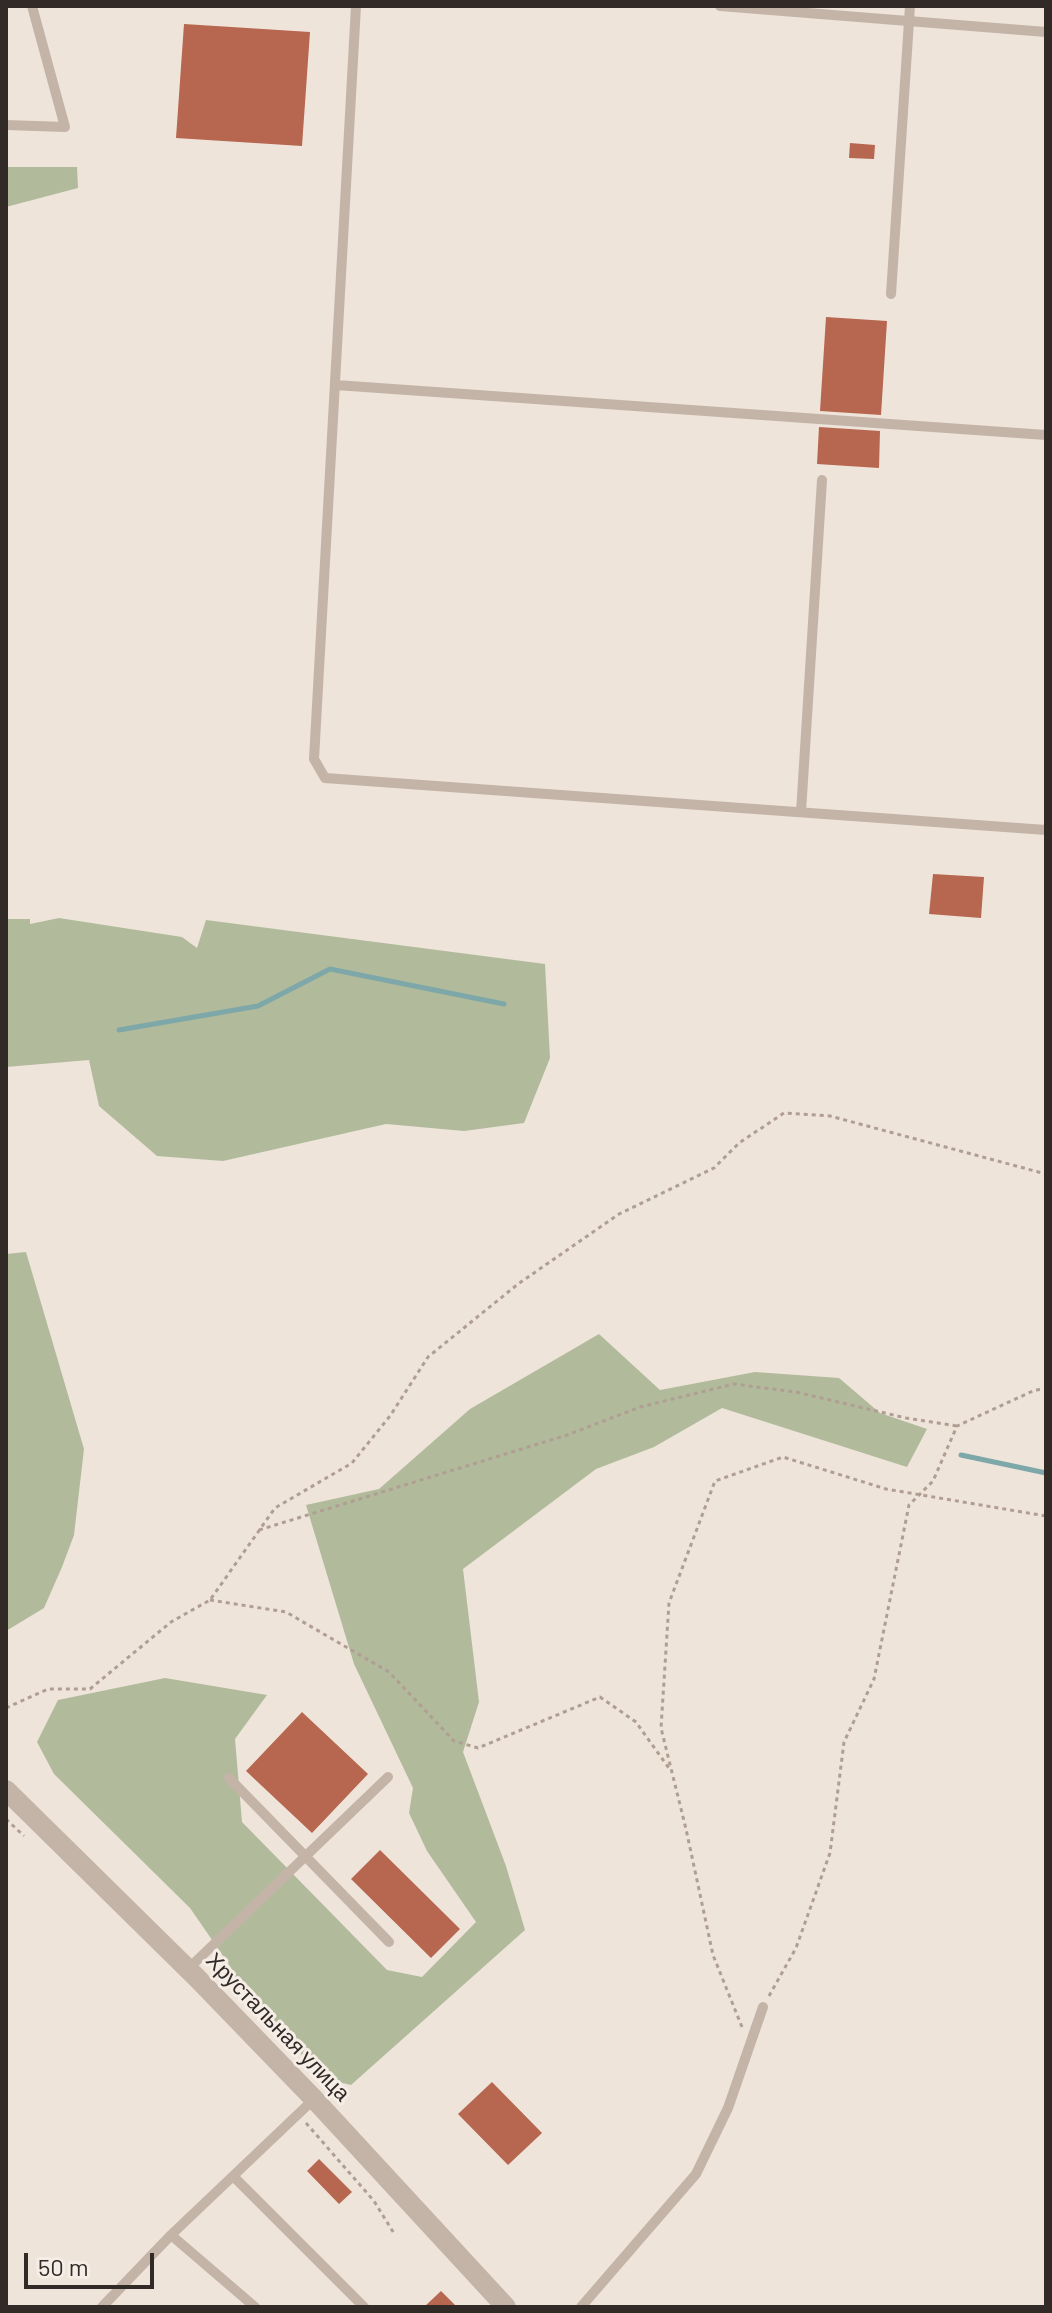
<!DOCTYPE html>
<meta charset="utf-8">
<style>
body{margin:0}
#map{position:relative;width:1052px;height:2313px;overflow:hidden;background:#eee4da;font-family:Barlow,sans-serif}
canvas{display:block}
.frame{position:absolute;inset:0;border:8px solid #322a27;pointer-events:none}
.scale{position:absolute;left:24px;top:2253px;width:130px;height:36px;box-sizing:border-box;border:4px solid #322a27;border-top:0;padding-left:10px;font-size:24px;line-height:28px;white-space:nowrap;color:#322a27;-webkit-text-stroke:6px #f6eee6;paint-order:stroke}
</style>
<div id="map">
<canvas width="1052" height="2313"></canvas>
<div class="frame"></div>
<div class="scale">50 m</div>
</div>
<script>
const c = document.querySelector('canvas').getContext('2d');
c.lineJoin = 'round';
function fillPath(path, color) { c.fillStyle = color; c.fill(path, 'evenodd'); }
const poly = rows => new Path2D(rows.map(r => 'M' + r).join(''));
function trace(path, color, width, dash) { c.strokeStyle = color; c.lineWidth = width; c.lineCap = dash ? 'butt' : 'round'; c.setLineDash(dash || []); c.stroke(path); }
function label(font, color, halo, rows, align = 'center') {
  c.font = font + ' Barlow,sans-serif'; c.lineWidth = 6; c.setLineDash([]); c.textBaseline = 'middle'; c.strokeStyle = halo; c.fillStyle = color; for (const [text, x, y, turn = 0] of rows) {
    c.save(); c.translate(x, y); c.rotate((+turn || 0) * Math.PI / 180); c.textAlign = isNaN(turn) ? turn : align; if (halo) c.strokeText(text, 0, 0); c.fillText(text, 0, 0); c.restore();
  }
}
fillPath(poly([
 [6,167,77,167,78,188,6,207],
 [59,918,182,937,197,948,206,920,545,964,550,1058,524,1123,464,1131,386,1124,223,1161,157,1156,99,1106,89,1060,6,1067,6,919,30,919,30,924],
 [26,1252,84,1449,74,1535,62,1567,44,1608,6,1631,6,1254],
 [599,1334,660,1390,755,1372,839,1378,880,1413,927,1429,907,1467,722,1408,654,1447,596,1469,463,1569,479,1702,463,1752,506,1866,525,1930,351,2085,326,2079,248,2001,228,1963,190,1908,54,1774,37,1742,58,1700,165,1678,267,1695,235,1739,242,1822,387,1970,422,1977,476,1922,427,1851,409,1813,413,1788,354,1664,306,1505,379,1489,470,1409]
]), '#b1bb9c');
trace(poly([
 [119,1030,258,1006,330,969,504,1004],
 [961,1455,1046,1473]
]), '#7da7a8', 5);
fillPath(poly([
 [184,24,310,32,302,146,176,138],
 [850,143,875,145,874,159,849,158],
 [826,317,887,321,881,415,820,411],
 [819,427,880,431,879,468,817,464],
 [933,874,984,877,981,918,929,914],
 [302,1712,368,1774,312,1833,246,1771],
 [380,1850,460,1929,431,1958,351,1879],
 [492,2082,542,2133,508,2165,458,2114],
 [319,2159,352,2192,339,2204,307,2171],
 [441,2291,457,2307,424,2307]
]), '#b7664f');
trace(poly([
 [259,1530,567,1435,640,1407,734,1384,796,1392,906,1418,957,1426],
 [210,1600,286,1612,389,1672,454,1741,478,1748,600,1697,636,1722,671,1771],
 [6,1708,48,1689,90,1689,171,1622,210,1600,275,1508,352,1463,390,1416,428,1357,518,1284,619,1214,714,1168,739,1143,784,1113,830,1116,1046,1174],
 [6,1819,24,1836],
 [769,1996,796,1948,830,1853,844,1742,874,1679,909,1505,933,1481,957,1426,1035,1390,1046,1389],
 [742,2027,713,1955,686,1829,661,1728,669,1603,715,1481,783,1457,886,1489,1046,1516],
 [306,2123,374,2201,395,2235]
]), '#b09e92', 3, [4, 4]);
trace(poly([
 [356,6,314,759,325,778,1046,830],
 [720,6,1046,32],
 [6,125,65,127,32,6],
 [891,294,910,6],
 [336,385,1046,435],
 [801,812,822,480],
 [229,1778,389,1942],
 [188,1969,388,1777],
 [233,2176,364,2307],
 [171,2235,255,2307],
 [102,2307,171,2235,314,2099],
 [581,2307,696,2174,728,2108,763,2007]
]), '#c4b4a8', 10);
trace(poly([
 [6,1790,197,1978,314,2099,506,2307]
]), '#c4b4a8', 20);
label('22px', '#322a27', '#f6eee6', [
 ["Хрустальная улица",278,2027,46]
]);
</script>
